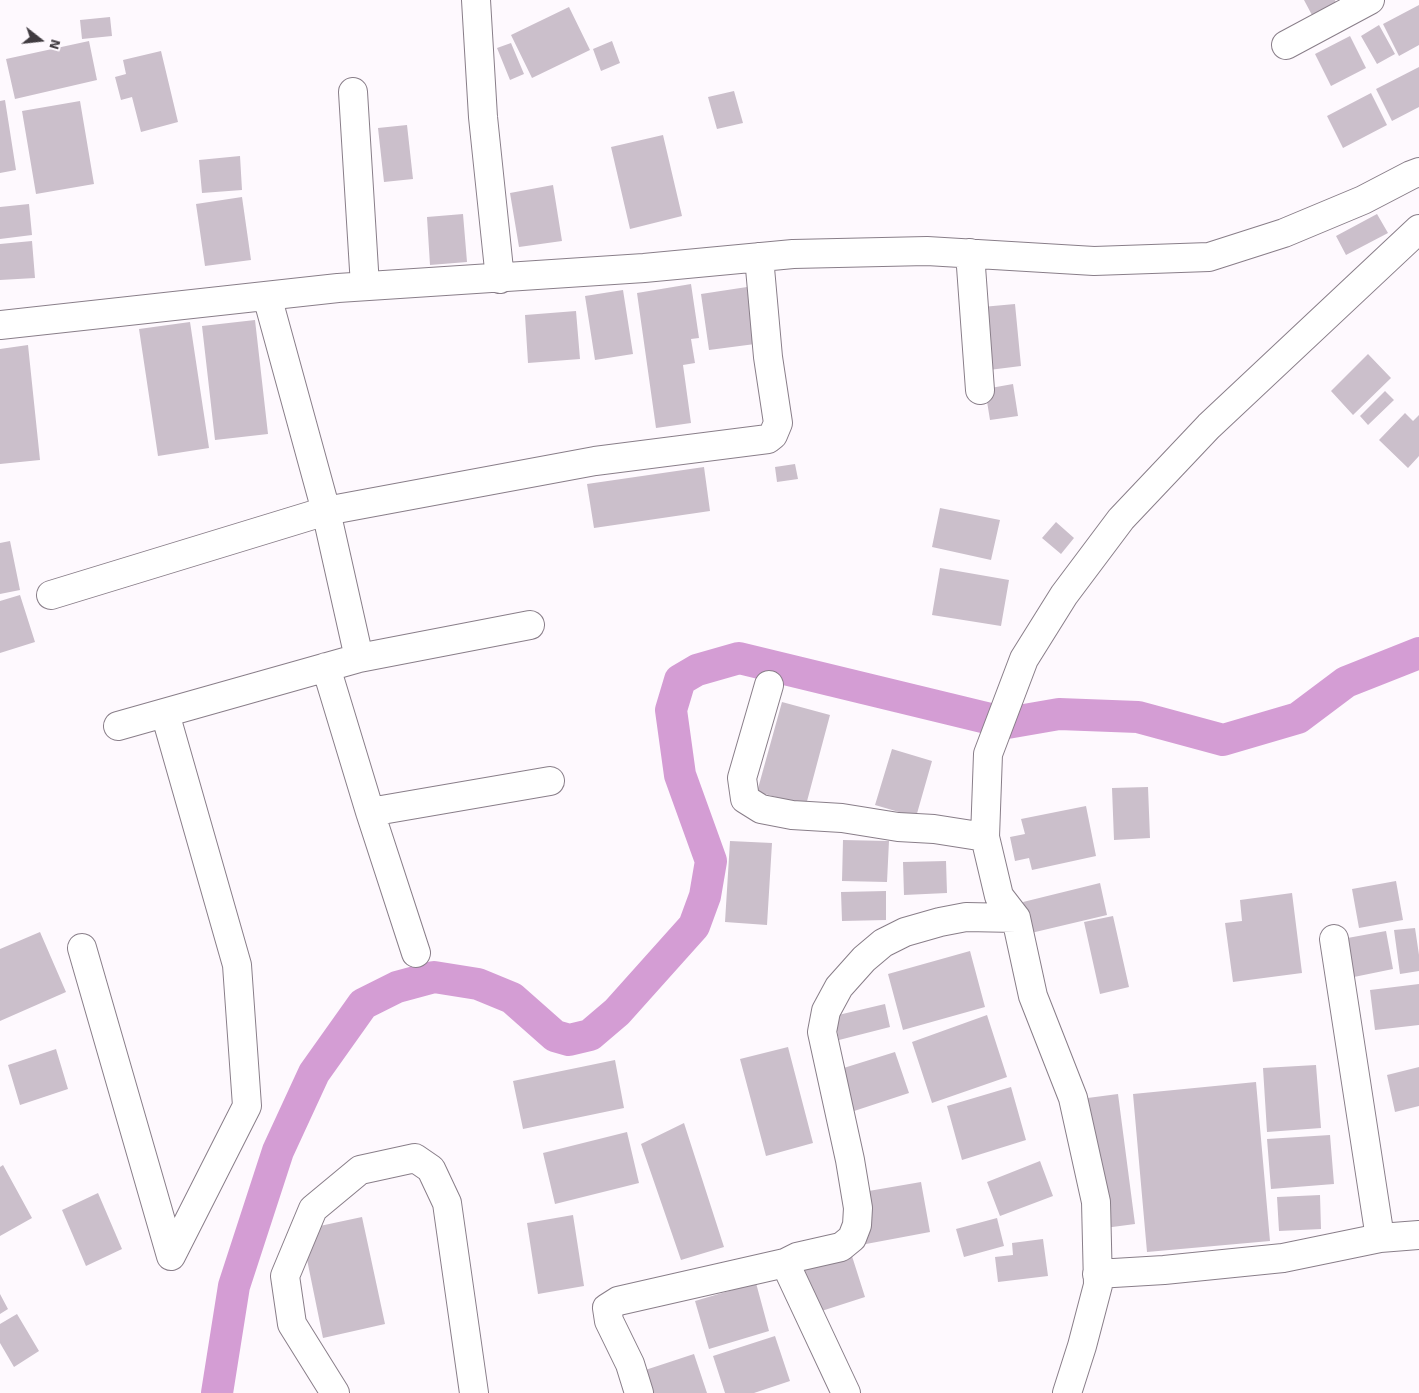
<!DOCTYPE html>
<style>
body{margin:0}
#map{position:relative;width:1419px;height:1393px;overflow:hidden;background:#fef9fe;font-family:Signika,sans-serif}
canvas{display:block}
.north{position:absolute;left:15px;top:15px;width:50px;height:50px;-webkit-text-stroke:4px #fef9fe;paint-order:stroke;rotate:106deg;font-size:14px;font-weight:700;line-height:20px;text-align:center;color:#403b40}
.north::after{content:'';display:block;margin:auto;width:18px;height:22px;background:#403b40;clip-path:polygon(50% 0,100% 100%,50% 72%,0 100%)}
</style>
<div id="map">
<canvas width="1419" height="1393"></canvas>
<div class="north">N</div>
</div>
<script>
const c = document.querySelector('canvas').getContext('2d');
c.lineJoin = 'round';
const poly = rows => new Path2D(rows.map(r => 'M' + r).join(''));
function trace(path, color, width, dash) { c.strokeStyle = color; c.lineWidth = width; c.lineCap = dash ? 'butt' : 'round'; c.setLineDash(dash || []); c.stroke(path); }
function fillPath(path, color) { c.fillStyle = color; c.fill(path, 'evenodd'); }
trace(poly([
 [217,1393,234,1286,278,1151,314,1073,363,1004,397,987,434,977,478,984,512,998,555,1036,569,1040,590,1035,617,1012,694,926,705,896,711,861,680,775,671,710,680,680,697,670,739,658,1007,723,1059,714,1138,717,1223,740,1298,718,1346,682,1419,653]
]), '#d49dd4', 32);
fillPath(poly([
 [1304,0,1335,0,1337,5,1313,17],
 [1419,5,1419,45,1399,56,1383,24],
 [569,7,590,50,532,78,511,35],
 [110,17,112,36,82,39,80,20],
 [1379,25,1395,54,1377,64,1361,36],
 [1350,36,1366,68,1331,86,1315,54],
 [89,41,97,80,15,99,6,59],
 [612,41,620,63,601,71,593,49],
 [511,43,524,74,510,80,497,48],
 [161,51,178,122,141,132,132,97,121,100,115,77,126,74,123,60],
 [1419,67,1419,107,1392,121,1376,89],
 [734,91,743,123,717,129,708,97],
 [1371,93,1387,125,1343,148,1327,116],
 [5,100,16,170,0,173,0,101],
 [80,101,94,184,36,194,22,111],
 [407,125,413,179,384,182,378,128],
 [663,135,682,216,630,229,611,147],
 [240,156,242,190,202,193,199,160],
 [553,185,562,241,519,247,510,193],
 [242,197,251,260,205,266,196,204],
 [29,204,32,235,0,239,0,207],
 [463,214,467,262,430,265,427,217],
 [1377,214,1388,233,1346,255,1336,236],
 [32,241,35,278,0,280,0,244],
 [691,284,699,338,691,339,695,363,683,365,691,423,656,428,637,293],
 [747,287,755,344,709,350,701,294],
 [623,290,633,354,595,360,585,296],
 [1015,304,1021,366,989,370,982,307],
 [576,311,580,359,528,363,525,315],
 [255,320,268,434,215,440,202,326],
 [190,322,209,448,158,456,139,329],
 [28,345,40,460,0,464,0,349],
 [1368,354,1391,378,1353,415,1331,391],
 [1013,384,1018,416,990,420,985,389],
 [1385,391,1394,400,1368,425,1360,416],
 [1405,413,1413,421,1419,415,1419,456,1408,468,1379,440],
 [795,464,798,479,777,482,775,467],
 [704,467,710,511,594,528,587,484],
 [940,508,1000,520,991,560,932,547],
 [1056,522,1074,538,1061,554,1042,538],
 [10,541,20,590,0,594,0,543],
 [940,568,1009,580,1001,626,932,615],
 [20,595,35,642,0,653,0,601],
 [782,702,830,715,806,805,757,792],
 [892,749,932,761,916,817,875,805],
 [1148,787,1150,838,1114,840,1112,788],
 [1086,806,1096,856,1032,870,1029,858,1015,861,1010,837,1025,834,1021,819],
 [843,840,889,841,887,882,842,881],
 [730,841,772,843,767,925,725,922],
 [946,861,947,893,904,895,903,862],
 [1396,881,1403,920,1359,928,1352,889],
 [1100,883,1107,915,1031,933,1023,902],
 [886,891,886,920,842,921,841,892],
 [1292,893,1302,973,1233,982,1225,923,1242,921,1240,900],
 [1113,916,1129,987,1100,994,1084,922],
 [1415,928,1419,955,1419,971,1400,974,1394,930],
 [1386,931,1393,969,1349,978,1342,939],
 [40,932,66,992,0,1021,0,949],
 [970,951,985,1007,903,1030,888,974],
 [1419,984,1419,1025,1375,1030,1370,990],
 [885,1004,890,1027,839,1040,834,1016],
 [987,1015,1007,1077,932,1103,912,1042],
 [788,1047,813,1143,766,1156,740,1059],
 [56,1049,68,1089,20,1105,8,1065],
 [895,1052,909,1093,848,1113,834,1071],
 [615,1060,624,1108,523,1129,513,1081],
 [1316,1065,1321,1128,1267,1132,1263,1068],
 [1419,1067,1419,1106,1395,1112,1387,1075],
 [1256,1082,1270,1241,1147,1252,1133,1094],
 [1011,1087,1026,1140,962,1160,947,1106],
 [1118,1094,1135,1224,1097,1229,1080,1099],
 [684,1123,724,1247,681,1260,641,1144],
 [627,1132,639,1183,555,1204,543,1153],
 [1330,1135,1334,1184,1271,1189,1267,1139],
 [1040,1161,1053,1196,1000,1216,987,1182],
 [3,1165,32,1218,0,1236,0,1167],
 [921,1182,930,1232,866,1244,857,1193],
 [98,1193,122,1249,86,1266,62,1210],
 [1320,1195,1321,1229,1279,1231,1277,1197],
 [573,1215,584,1286,538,1294,527,1223],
 [362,1217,385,1324,323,1338,301,1230],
 [997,1218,1004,1246,964,1257,956,1229],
 [1043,1239,1048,1276,998,1282,995,1257,1013,1255,1012,1243],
 [851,1253,865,1297,806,1316,793,1270],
 [756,1283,769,1331,709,1349,695,1301],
 [0,1294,8,1309,0,1314],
 [17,1314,39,1351,14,1367,0,1343,0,1324],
 [775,1336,790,1381,754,1393,725,1393,713,1356],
 [694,1354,707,1393,629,1393,624,1377]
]), '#cbbfcb');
const minor = poly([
 [476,0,483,117,500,279],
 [1286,45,1370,0],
 [353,92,365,286],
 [970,253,980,390],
 [267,296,326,511,359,658],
 [0,325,338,288,644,268,793,254,927,251,1094,261,1209,257,1284,233,1363,200,1411,175,1419,172],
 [51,595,326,511,595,461,768,439,773,435,778,423,768,357,759,257],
 [326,667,370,812,416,953],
 [769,685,742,778,745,799,761,809,792,815,842,818,898,827,934,829,985,837],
 [118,726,359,658,530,625],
 [370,812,550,781],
 [1334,939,1380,1238],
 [82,948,171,1256,247,1106,237,965,165,713],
 [785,1263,797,1257,841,1247,852,1238,857,1225,858,1208,850,1160,822,1032,826,1011,839,987,864,959,883,943,905,932,940,922,966,917,1016,918],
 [1097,1274,1164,1270,1283,1258,1380,1238,1419,1235],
 [335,1393,292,1324,285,1276,313,1209,360,1170,415,1158,431,1169,447,1203,474,1393],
 [639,1393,630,1364,609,1321,607,1308,618,1301,785,1263,846,1393],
 [1067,1393,1082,1346,1098,1285,1096,1202,1073,1098,1033,996,1016,918,999,896,985,837,988,754,1024,659,1064,595,1121,519,1209,426,1419,229]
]);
trace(minor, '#897e89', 30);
trace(minor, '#fff', 28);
</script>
